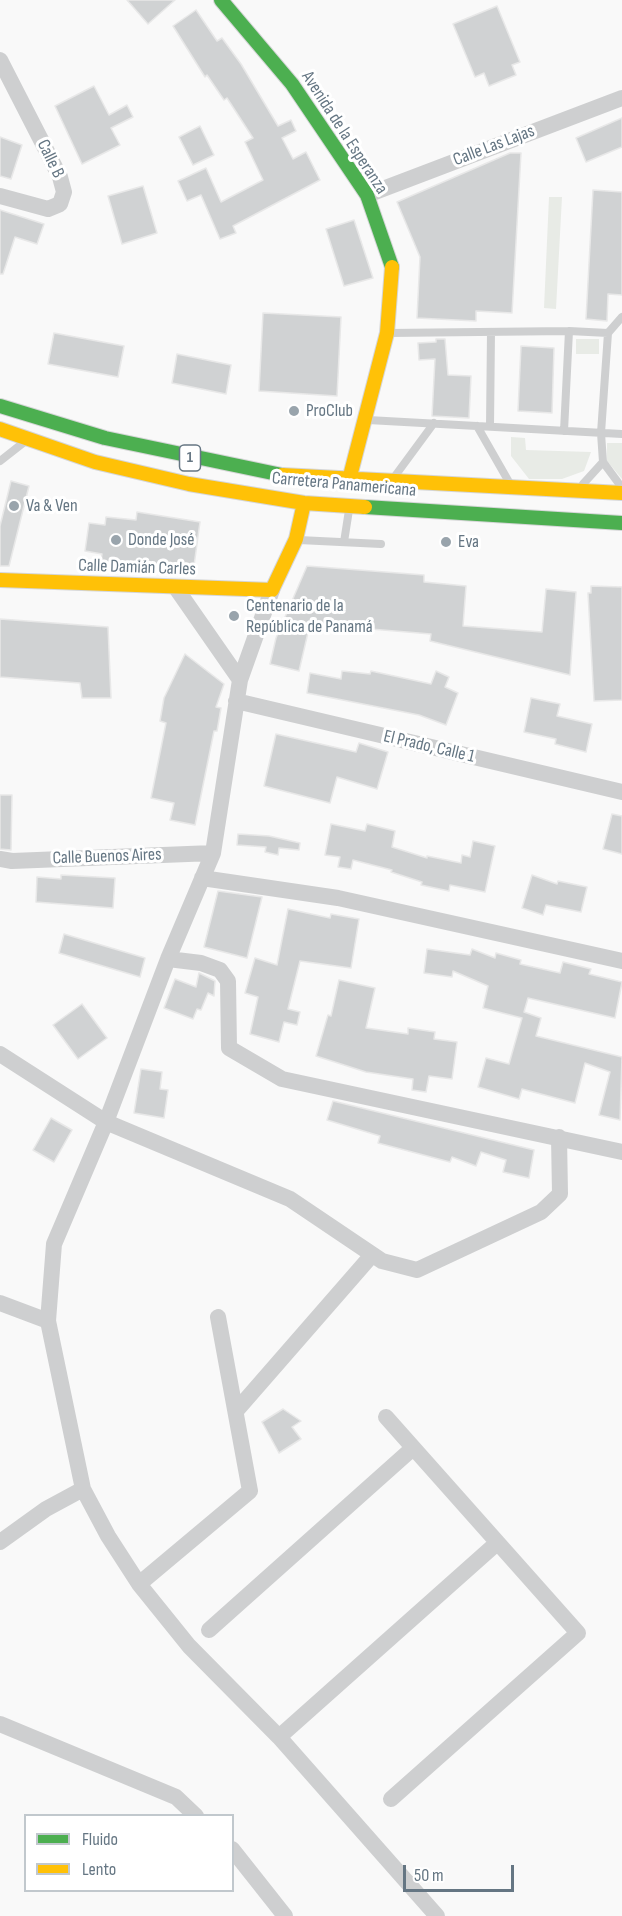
<!DOCTYPE html>
<meta charset="utf-8">
<style>
body{margin:0}
#map{position:relative;width:622px;height:1916px;overflow:hidden;background:#f9f9f9;font-family:"Sofia Sans Condensed",sans-serif}
canvas{display:block}
.legend{position:absolute;left:24px;top:1814px;width:210px;height:78px;box-sizing:border-box;background:#fff;border:2px solid #c1c8cd;margin:0;padding:8px 10px;list-style:none;font-size:18px;color:#657683}
.legend li{display:flex;align-items:center;gap:12px;height:30px}
.legend b{width:30px;border:2px solid #c1c8cd}
.scale{position:absolute;left:403px;top:1865px;width:111px;height:27px;box-sizing:border-box;border:3px solid #657683;border-top:0;padding-left:8px;font-size:18px;line-height:21px;white-space:nowrap;color:#657683;-webkit-text-stroke:4px #fff;paint-order:stroke}
</style>
<div id="map">
<canvas width="622" height="1916"></canvas>
<ul class="legend">
<li><b style="height:8px;background:#4caf50"></b>Fluido</li>
<li><b style="height:8px;background:#ffc107"></b>Lento</li>
</ul>
<div class="scale">50 m</div>
</div>
<script>
const c = document.querySelector('canvas').getContext('2d');
c.lineJoin = 'round';
function fillPath(path, color) { c.fillStyle = color; c.fill(path, 'evenodd'); }
const poly = rows => new Path2D(rows.map(r => 'M' + r).join(''));
function trace(path, color, width, dash) { c.strokeStyle = color; c.lineWidth = width; c.lineCap = dash ? 'butt' : 'round'; c.setLineDash(dash || []); c.stroke(path); }
function label(font, color, halo, rows, align = 'center') {
  c.font = font + ' "Sofia Sans Condensed",sans-serif'; c.lineWidth = 6; c.setLineDash([]); c.textBaseline = 'middle'; c.strokeStyle = halo; c.fillStyle = color; for (const [text, x, y, turn = 0] of rows) {
    c.save(); c.translate(x, y); c.rotate((+turn || 0) * Math.PI / 180); c.textAlign = isNaN(turn) ? turn : align; if (halo) c.strokeText(text, 0, 0); c.fillText(text, 0, 0); c.restore();
  }
}
fillPath(poly([
 [549,197,562,197,556,309,544,308],
 [576,339,599,339,599,354,576,354],
 [511,437,525,438,526,450,591,452,584,471,562,479,529,479,511,456],
 [607,443,622,443,622,479,607,461]
]), '#e8ebe6');
const building = poly([
 [127,0,175,0,148,24,127,0],
 [497,6,520,62,512,65,516,75,489,86,484,73,475,77,453,24,497,6],
 [196,10,217,41,222,38,241,64,278,126,291,120,296,131,282,138,293,159,306,152,320,180,233,226,236,233,220,239,201,195,187,201,178,181,206,168,221,202,263,180,245,142,253,138,227,98,224,100,207,75,205,77,173,26,196,10],
 [94,86,109,115,127,105,133,117,111,128,120,145,82,164,55,106,94,86],
 [622,118,622,147,586,162,576,138,622,118],
 [200,126,214,155,193,165,179,137,200,126],
 [0,137,22,145,11,179,0,176,0,137],
 [510,153,521,153,512,313,476,311,476,321,417,318,420,257,397,202,510,153],
 [143,186,157,233,122,244,108,196,143,186],
 [593,190,622,192,622,295,608,294,607,321,586,319,593,190],
 [0,210,44,224,37,244,15,237,3,274,0,274,0,210],
 [354,220,373,278,344,286,326,229,354,220],
 [263,313,341,317,337,396,259,391,263,313],
 [54,333,124,346,118,377,48,364,54,333],
 [436,339,445,339,448,375,471,376,469,418,432,416,435,359,419,360,418,343,436,342,436,339],
 [521,346,554,348,552,413,518,411,521,346],
 [177,354,231,365,226,394,172,383,177,354],
 [11,481,29,486,9,566,0,566,0,526,11,481],
 [137,512,200,522,193,573,101,561,102,554,85,551,89,523,105,525,106,517,136,520,137,512],
 [307,566,424,575,424,582,466,586,463,626,542,632,546,589,576,592,570,675,430,641,431,634,310,624,299,671,270,664,276,638,307,566],
 [591,586,622,587,622,700,594,701,588,593,591,593,591,586],
 [0,619,108,627,111,698,82,698,80,683,0,677,0,619],
 [185,654,224,684,216,707,221,708,217,731,214,731,195,825,170,820,174,803,151,798,166,723,160,721,164,698,185,654],
 [342,671,370,674,371,671,431,684,436,671,449,677,445,687,458,693,446,725,419,715,307,693,310,673,341,679,342,671],
 [531,698,560,704,557,716,592,724,586,752,555,744,556,739,524,732,531,698],
 [276,734,356,752,359,743,388,752,377,789,337,777,330,803,264,786,276,734],
 [0,795,12,795,11,850,0,849,0,795],
 [612,814,622,816,622,854,603,849,612,814],
 [331,824,365,831,367,824,395,831,392,847,427,858,427,856,461,863,462,855,470,857,473,841,495,846,485,892,450,885,449,891,421,885,422,882,391,872,392,870,353,860,351,869,338,867,340,857,325,855,331,824],
 [238,834,269,836,300,843,299,850,279,848,278,855,265,852,266,847,237,845,238,834],
 [61,875,115,878,113,908,36,902,37,877,61,879,61,875],
 [532,875,557,884,558,881,587,887,581,912,546,905,543,915,522,908,532,875],
 [218,891,262,897,247,958,204,947,218,891],
 [288,909,330,918,331,914,359,919,351,968,300,961,288,1009,300,1012,297,1025,284,1022,279,1042,250,1034,258,997,245,993,255,958,277,965,288,909],
 [64,934,145,958,140,977,59,953,64,934],
 [427,949,470,955,472,949,495,958,496,953,521,960,520,964,560,973,563,962,591,969,589,974,622,982,615,1018,528,998,524,1012,541,1018,536,1036,622,1057,620,1120,599,1115,610,1072,585,1063,575,1103,522,1089,519,1099,478,1087,486,1058,509,1064,522,1018,483,1008,488,986,453,971,452,977,424,973,427,949],
 [199,973,215,981,214,996,208,993,201,1010,197,1009,193,1019,164,1008,175,979,196,987,199,973],
 [339,980,375,988,366,1028,408,1034,408,1028,435,1032,434,1039,457,1042,452,1079,429,1076,426,1092,412,1090,413,1079,366,1072,316,1056,328,1015,331,1016,339,980],
 [82,1004,107,1038,78,1059,53,1025,82,1004],
 [141,1069,162,1072,160,1089,168,1090,164,1118,134,1113,141,1069],
 [333,1101,534,1150,529,1178,503,1172,506,1160,481,1152,476,1166,452,1157,450,1162,378,1143,380,1136,327,1120,333,1101],
 [51,1118,72,1130,54,1162,33,1150,51,1118],
 [283,1409,301,1421,292,1427,301,1439,279,1453,262,1422,283,1409]
]);
fillPath(building, '#d0d2d3');
trace(building, '#e8e8e8', 1.5);
const fast = poly([
 [221,0,292,84,367,195,392,267],
 [0,406,105,438,282,475],
 [365,507,622,523]
]);
const slow = poly([
 [0,429,95,462,189,484,304,503,365,507],
 [282,475,622,493],
 [349,480,387,333,392,267],
 [0,580,272,590,296,539,304,503]
]);
trace(fast, '#d5d6d7', 16);
trace(slow, '#d5d6d7', 16);
trace(poly([
 [389,333,569,331,608,333],
 [368,420,622,434],
 [477,426,509,482],
 [490,426,491,332],
 [564,431,569,331],
 [0,461,23,443],
 [395,476,434,423],
 [583,484,603,462],
 [620,485,603,462,601,433,608,333,622,317],
 [299,540,381,544],
 [344,542,349,510]
]), '#cecfd0', 8);
trace(poly([
 [0,60,60,177,64,192,60,204,48,209,0,196],
 [367,195,622,98],
 [176,588,240,680],
 [272,590,240,680,213,853,168,959,106,1122,54,1244,48,1321,83,1489,108,1536,139,1584,189,1646,279,1737,437,1916],
 [236,701,622,792],
 [0,859,12,861,213,853],
 [202,878,338,898,622,961],
 [168,959,201,963,220,970,228,981,229,1048,282,1079,622,1152],
 [0,1054,106,1122,290,1199,382,1261,417,1270,541,1212,560,1194,559,1137],
 [0,1303,48,1321],
 [236,1411,372,1255],
 [386,1417,578,1633,391,1799],
 [0,1542,46,1509,83,1489],
 [139,1584,250,1491,218,1317],
 [209,1630,413,1448],
 [0,1724,176,1797,196,1816],
 [279,1737,497,1543],
 [232,1849,285,1916]
]), '#cecfd0', 16);
trace(fast, '#4caf50', 14);
trace(slow, '#ffc107', 14);
for (const [x, y, r, color] of [
 [294,411,6,"#99a4ac"],
 [14,506,6,"#99a4ac"],
 [116,540,6,"#99a4ac"],
 [446,542,6,"#99a4ac"],
 [234,616,6,"#99a4ac"]
]) { const dot = new Path2D(); dot.arc(x, y, r, 0, 2 * Math.PI); c.fillStyle = color; c.fill(dot); trace(dot, '#fff', 2); }
for (const [x, y, w] of [
 [190,458,21]
]) { const box = new Path2D(); box.roundRect(x - w / 2, y - 13, w, 26, 4.5); c.fillStyle = '#fff'; c.fill(box); trace(box, '#657683', 1.5); }
label('bold 16px', '#657683', null, [
 ["1",190,458]
]);
label('18px', '#657683', '#fff', [
 ["Avenida de la Esperanza",344,133,57],
 ["Calle Las Lajas",494,146,-21],
 ["Calle B",50,159,64],
 ["Carretera Panamericana",344,485,5],
 ["Calle Damián Carles",137,568,2],
 ["El Prado, Calle 1",429,747,13],
 ["Calle Buenos Aires",107,857,-2]
]);
label('18px', '#657683', '#fff', [
 ["ProClub",306,411],
 ["Va & Ven",26,506],
 ["Donde José",128,540],
 ["Eva",458,542],
 ["Centenario de la",246,606],
 ["República de Panamá",246,627]
], 'left');
</script>
